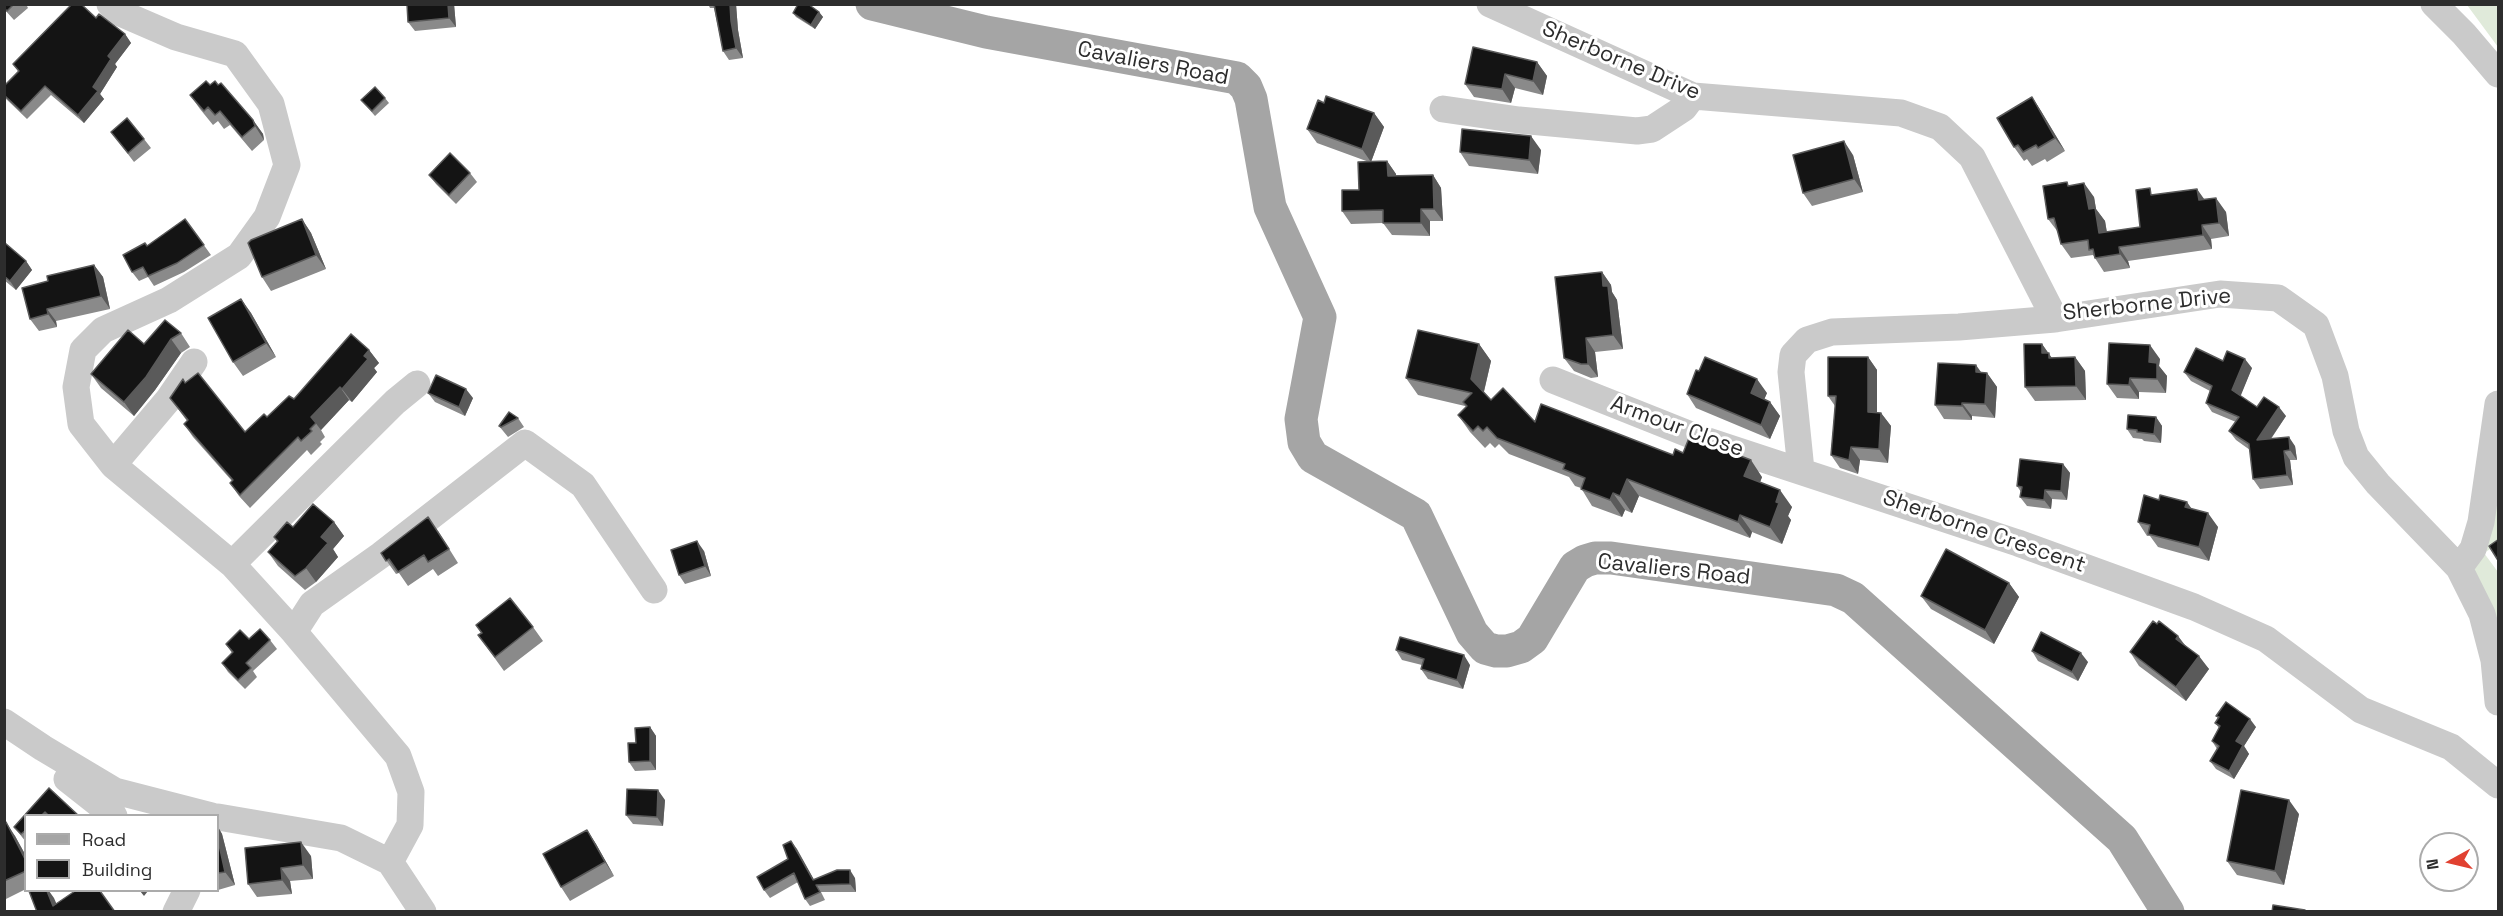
<!DOCTYPE html>
<style>
body{margin:0}
#map{position:relative;width:2503px;height:916px;overflow:hidden;background:#fff;font-family:"Space Grotesk",sans-serif}
canvas{display:block}
.frame{position:absolute;inset:0;border:6px solid #2d2d2d;pointer-events:none}
.legend{position:absolute;left:24px;top:814px;width:195px;height:78px;box-sizing:border-box;background:#fff;border:2px solid #ababab;margin:0;padding:8px 10px;list-style:none;font-size:18px;color:#2d2d2d}
.legend li{display:flex;align-items:center;gap:12px;height:30px}
.legend b{width:30px;border:2px solid #ababab}
.north{position:absolute;left:2419px;top:832px;width:60px;height:60px;box-sizing:border-box;background:#fff;border:2px solid #ababab;border-radius:50%;rotate:262deg;font-size:16px;font-weight:700;line-height:24px;text-align:center;color:#2d2d2d}
.north::after{content:'';display:block;margin:auto;width:21px;height:27px;background:#e14131;clip-path:polygon(50% 0,100% 100%,50% 72%,0 100%)}
</style>
<div id="map">
<canvas width="2503" height="916"></canvas>
<div class="frame"></div>
<ul class="legend">
<li><b style="height:8px;background:#a5a5a5"></b>Road</li>
<li><b style="height:16px;background:#141414"></b>Building</li>
</ul>
<div class="north">N</div>
</div>
<script>
const c = document.querySelector('canvas').getContext('2d');
c.lineJoin = 'round';
function fillPath(path, color) { c.fillStyle = color; c.fill(path, 'evenodd'); }
const poly = rows => new Path2D(rows.map(r => 'M' + r).join(''));
function trace(path, color, width, dash) { c.strokeStyle = color; c.lineWidth = width; c.lineCap = dash ? 'butt' : 'round'; c.setLineDash(dash || []); c.stroke(path); }
function label(font, color, halo, rows, align = 'center') {
  c.font = font + ' "Space Grotesk",sans-serif'; c.lineWidth = 6; c.setLineDash([]); c.textBaseline = 'middle'; c.strokeStyle = halo; c.fillStyle = color; for (const [text, x, y, turn = 0] of rows) {
    c.save(); c.translate(x, y); c.rotate((+turn || 0) * Math.PI / 180); c.textAlign = isNaN(turn) ? turn : align; if (halo) c.strokeText(text, 0, 0); c.fillText(text, 0, 0); c.restore();
  }
}
fillPath(poly([
 [2467,5,2498,5,2498,47],
 [2498,478,2498,544,2484,553,2498,572,2498,620,2488,610,2468,569]
]), '#e0eada');
trace(poly([
 [110,4,116,11,176,37,235,54,271,104,287,165,267,217,239,256,169,300,103,330,83,350,76,387,81,424,113,465],
 [1490,4,1693,96,1901,113,1940,127,1972,157,2055,319],
 [2434,4,2464,34,2498,74],
 [1443,109,1519,120,1637,131,1652,129,1684,108,1693,96],
 [194,362,168,400,113,465,232,564],
 [1553,380,1696,437,2018,543,2194,607,2266,639,2361,710,2451,747,2498,785],
 [1801,470,1791,372,1793,355,1807,340,1832,332,1959,327,2055,319,2220,294,2278,298,2316,325,2335,376,2346,431,2356,457,2378,484,2459,568,2482,614,2494,660,2498,702],
 [2459,568,2473,549,2481,522,2498,404],
 [294,632,232,564,395,402,417,384],
 [4,722,43,748,115,791,212,816],
 [67,779,114,816],
 [218,817,341,838,390,862],
 [390,862,410,825,411,792,398,756,294,632,312,604,381,555,525,443,583,485,654,590],
 [390,862,423,912],
 [176,912,187,890]
]), '#cacaca', 27);
trace(poly([
 [872,4,986,32,1237,78,1246,87,1251,99,1270,207,1320,317,1301,419,1304,442,1313,457,1416,515,1472,633,1485,648,1496,651,1507,651,1521,647,1532,639,1575,567,1585,561,1595,558,1611,558,1836,590,1853,598,2122,839,2168,912]
]), '#a5a5a5', 33);
fillPath(poly([
 [4,4,26,4,28,8,14,20,4,9],
 [407,4,454,4,456,27,415,31,408,22],
 [708,4,736,4,738,30,743,58,729,60,723,51,714,8,710,8],
 [819,12,823,17,815,29,796,17,793,13],
 [96,18,125,34,131,43,115,64,117,67,100,94,104,99,84,123,51,95,27,119,4,97,4,86,18,71,13,64],
 [1537,62,1547,76,1543,95,1515,88,1511,103,1474,97,1465,84],
 [210,85,253,120,263,134,264,140,252,151,230,125,224,129,218,121,213,125,200,109,190,95],
 [2032,97,2041,111,2065,151,2047,162,2045,159,2032,166,2027,159,2024,161,2014,147],
 [385,98,389,103,375,116,361,100],
 [1324,103,1374,113,1384,127,1371,162,1387,161,1396,174,1396,176,1433,175,1441,188,1443,221,1430,221,1430,236,1392,235,1383,223,1351,224,1342,211,1359,190,1369,162,1317,143,1307,129],
 [111,132,144,139,151,148,134,162],
 [1541,150,1538,174,1469,166,1460,152],
 [1853,155,1863,192,1812,206,1803,193],
 [470,173,477,182,456,204,436,184,429,175],
 [2070,186,2094,197,2096,209,2105,221,2107,232,2140,227,2155,194,2204,200,2226,212,2229,236,2211,239,2212,249,2128,261,2130,268,2104,272,2093,255,2071,258,2061,244,2058,232,2048,219],
 [185,219,211,255,184,272,154,286,148,277,139,281,132,272,147,246],
 [302,219,311,233,326,269,271,291,262,277],
 [5,243,26,261,32,270,16,290,4,280],
 [94,265,103,277,110,309,56,321,57,327,39,331,30,319,48,281],
 [1602,272,1611,285,1612,292,1617,300,1623,349,1595,352,1598,377,1591,378,1574,371,1564,358],
 [241,299,251,313,276,357,243,376,233,362],
 [181,333,190,347,181,353,155,390,134,416,101,388,91,374,144,344],
 [1479,344,1491,361,1484,392,1491,400,1535,422,1673,455,1683,453,1762,477,1760,482,1792,507,1788,516,1791,520,1782,544,1752,532,1750,538,1639,496,1632,513,1625,510,1622,517,1592,506,1581,488,1575,486,1569,477,1509,454,1499,444,1495,448,1490,443,1485,448,1470,432,1458,415,1466,407,1465,406,1418,395,1406,378],
 [2042,344,2052,358,2075,357,2085,371,2086,400,2035,401,2025,387],
 [369,350,379,363,374,368,377,372,352,402,349,400,321,430,325,437,320,442,322,444,311,455,307,450,250,508,239,496,230,483,232,481,193,437,184,424,187,421,170,398,185,383,245,432],
 [1868,357,1877,370,1877,413,1881,413,1891,426,1888,463,1860,460,1858,474,1840,468,1831,455,1835,406,1828,396],
 [2160,359,2159,366,2167,376,2166,393,2139,392,2139,399,2117,398,2107,384],
 [2223,361,2252,368,2240,396,2257,407,2286,416,2271,439,2295,446,2297,460,2290,460,2293,485,2260,489,2253,479,2250,450,2236,440,2229,431,2236,422,2212,412,2206,403,2210,391,2191,381,2184,372],
 [1981,372,1987,373,1997,387,1995,418,1972,416,1972,420,1944,419,1935,405],
 [428,393,473,398,465,416,435,402],
 [1767,393,1764,399,1770,402,1780,416,1770,439,1696,408,1687,394],
 [2156,417,2162,426,2161,443,2144,441,2142,439,2133,438,2127,429],
 [518,418,524,427,508,437,499,426],
 [2063,464,2070,473,2067,500,2052,499,2051,509,2027,506,2020,497,2021,492,2017,486],
 [2192,509,2218,527,2209,561,2158,547,2150,536,2147,536,2138,522],
 [334,522,344,536,333,549,338,557,316,582,305,590,278,566,268,552,277,542,274,537,293,527],
 [438,531,458,563,438,576,433,569,408,586,399,573,396,574,381,553],
 [704,551,711,576,685,584,679,575],
 [2009,583,2019,597,1994,644,1931,609,1921,596],
 [2157,624,2178,636,2185,645,2209,669,2186,701,2139,666,2130,652],
 [476,625,533,627,543,641,504,671,478,635,481,633],
 [249,639,270,640,277,649,253,671,257,677,245,689,228,672,222,663,232,653,226,644],
 [1396,650,1470,665,1463,689,1428,679,1421,669,1422,665,1402,660],
 [2032,651,2088,662,2078,681,2038,661],
 [2216,716,2256,727,2244,746,2249,754,2234,779,2216,769,2210,761,2217,749,2212,741,2219,728,2215,723,2218,718],
 [650,727,656,736,656,770,635,771,629,762,636,743],
 [49,788,79,816,26,816,26,842,14,827],
 [665,800,663,826,633,824,626,815],
 [2299,814,2284,885,2237,875,2227,861],
 [4,823,15,836,26,856,26,889,4,900],
 [218,827,222,834,235,885,218,890],
 [587,830,596,844,614,876,570,901,561,887],
 [791,841,814,880,855,878,856,892,821,892,825,900,810,906,805,899,798,882,770,898,764,890,788,859],
 [245,848,311,856,313,879,290,881,292,894,257,897,248,884]
]), '#8a8a8a');
fillPath(poly([
 [448,4,454,4,456,27,449,18],
 [730,4,736,4,738,30,743,58,736,48,731,21],
 [819,12,823,17,815,29,811,25],
 [125,34,131,43,115,64,117,67,100,94,104,99,84,123,78,115,93,87,108,56],
 [1537,62,1547,76,1543,95,1533,81],
 [1505,74,1515,88,1511,103,1502,89],
 [2032,97,2041,111,2065,151,2055,138],
 [1374,113,1384,127,1371,162,1362,149],
 [253,120,263,134,264,140,255,126],
 [1531,136,1541,150,1538,174,1529,160],
 [1844,141,1853,155,1863,192,1854,179],
 [1387,161,1396,174,1397,189,1388,176],
 [1433,175,1441,188,1443,221,1434,209],
 [2084,183,2094,197,2096,209,2105,221,2109,247,2099,233,2089,209],
 [2197,189,2207,203,2199,200],
 [2216,198,2226,212,2229,236,2219,223],
 [1421,209,1430,221,1430,236,1421,223],
 [302,219,311,233,326,269,316,255],
 [2202,225,2211,239,2212,249,2203,235],
 [2119,247,2128,261,2130,268,2120,254],
 [26,261,32,270,16,290,10,281],
 [94,265,103,277,110,309,101,296],
 [1602,272,1611,285,1612,292,1617,300,1623,349,1613,335,1603,286],
 [241,299,251,313,276,357,266,343],
 [47,309,56,321,57,327,48,314],
 [1586,338,1595,352,1598,377,1588,364],
 [171,339,181,353,155,390,134,416,124,402],
 [1479,344,1491,361,1483,395,1471,379],
 [2042,344,2058,367,2042,353],
 [2150,345,2160,359,2159,366,2167,376,2166,393,2157,379,2149,362],
 [369,350,379,363,374,368,377,372,352,402,342,389],
 [1868,357,1877,370,1877,425,1868,412],
 [2075,357,2085,371,2086,400,2076,386],
 [2245,359,2252,368,2239,400,2232,390],
 [1976,365,1986,379,1976,372],
 [1987,373,1997,387,1995,418,1985,404],
 [2130,378,2139,392,2139,399,2129,385],
 [1757,379,1767,393,1761,407,1751,393],
 [340,387,349,400,321,430,311,417],
 [466,389,473,398,465,416,459,407],
 [1770,402,1780,416,1770,439,1761,425],
 [1962,403,1972,416,1972,420,1962,406],
 [2279,407,2286,416,2263,450,2257,440],
 [1881,413,1891,426,1888,463,1879,449],
 [2156,417,2162,426,2161,443,2154,434],
 [2289,437,2295,446,2297,460,2290,450],
 [1851,447,1860,460,1858,474,1849,460],
 [2284,451,2290,460,2293,485,2287,475],
 [1751,460,1762,477,1756,493,1744,476],
 [2063,464,2070,473,2067,500,2061,491],
 [1627,479,1639,496,1632,513,1620,496],
 [1780,490,1792,507,1788,516,1791,520,1782,544,1770,527,1776,502],
 [2045,490,2052,499,2051,509,2044,500],
 [1613,493,1625,510,1622,517,1610,500],
 [2187,502,2196,515,2185,507],
 [2208,513,2218,527,2209,561,2199,547],
 [1740,515,1752,532,1750,538,1738,522],
 [334,522,344,536,333,549,338,557,316,582,306,568,321,537],
 [697,541,704,551,711,576,705,566],
 [2009,583,2019,597,1994,644,1985,630],
 [2178,636,2188,650,2176,639],
 [2081,653,2088,662,2078,681,2072,672],
 [1464,655,1470,665,1463,689,1457,680],
 [2199,656,2209,669,2186,701,2176,687],
 [2250,719,2256,727,2244,746,2249,754,2234,779,2229,771,2236,741],
 [650,727,656,736,656,770,650,761],
 [658,790,665,800,663,826,657,817],
 [2289,800,2299,814,2284,885,2275,871],
 [6,822,15,836,26,856,26,861],
 [218,827,222,834,235,885,225,872,218,840],
 [587,830,596,844,614,876,605,862],
 [791,841,797,849,817,885,813,880],
 [301,842,311,856,313,879,303,865],
 [281,868,290,881,292,894,282,880],
 [850,870,855,878,856,892,850,884],
 [47,891,49,891,54,898,60,912,53,906],
 [140,891,148,891,144,896]
]), '#5a5a5a');
const building = poly([
 [4,4,14,4,7,11,4,8,4,4],
 [72,4,81,4,96,18,99,14,125,34,108,56,111,59,93,87,98,91,78,115,45,86,21,111,4,95,4,86,19,71,13,64,72,4],
 [407,4,448,4,449,18,408,22,407,4],
 [714,4,730,4,731,21,736,48,723,51,714,4],
 [798,4,808,4,819,12,811,25,793,13,798,4],
 [1473,47,1537,62,1533,81,1505,74,1502,89,1465,84,1473,47],
 [206,81,210,85,215,81,218,85,221,83,253,120,255,126,242,137,220,111,215,115,208,107,204,111,190,95,206,81],
 [375,87,385,98,372,111,361,100,375,87],
 [1326,96,1374,113,1362,149,1307,129,1318,100,1324,103,1326,96],
 [2032,97,2055,138,2038,148,2036,145,2023,152,2018,145,2014,147,1997,118,2032,97],
 [127,118,144,139,128,153,111,132,127,118],
 [1462,129,1531,136,1529,160,1460,152,1462,129],
 [1844,141,1854,179,1803,193,1793,155,1844,141],
 [450,153,470,173,449,195,429,175,450,153],
 [1387,161,1388,176,1433,175,1434,209,1421,209,1421,223,1383,223,1383,210,1342,211,1342,190,1359,190,1358,162,1387,161],
 [2067,182,2068,186,2084,183,2089,209,2095,208,2099,233,2140,227,2136,190,2150,188,2151,195,2197,189,2199,200,2216,198,2219,223,2202,225,2203,235,2119,247,2120,254,2095,258,2093,249,2089,250,2088,240,2061,244,2054,218,2048,219,2043,186,2067,182],
 [185,219,204,245,177,263,148,276,143,267,132,272,123,255,145,243,147,246,185,219],
 [302,219,316,255,262,277,248,243,251,240,302,219],
 [5,243,26,261,10,281,4,276,5,243],
 [94,265,101,296,47,309,48,314,30,319,22,288,48,281,47,276,94,265],
 [1602,272,1603,286,1608,286,1613,335,1586,338,1588,364,1581,364,1564,358,1555,277,1602,272],
 [241,299,266,343,233,362,208,318,241,299],
 [165,320,181,333,171,339,146,377,124,402,91,374,128,330,144,344,165,320],
 [1418,330,1479,344,1471,379,1491,400,1503,388,1535,422,1541,404,1673,455,1675,449,1683,453,1689,438,1722,449,1751,460,1744,476,1780,490,1776,502,1779,503,1770,527,1740,515,1738,522,1627,479,1620,496,1613,493,1610,500,1581,489,1585,478,1563,469,1565,464,1497,438,1487,427,1483,431,1478,426,1473,431,1458,415,1467,406,1463,402,1472,393,1406,378,1418,330],
 [351,334,369,350,364,356,368,359,342,389,340,387,311,417,316,423,310,429,312,431,301,441,298,437,240,495,230,483,233,480,184,424,188,420,170,398,183,379,185,383,198,373,245,432,264,414,267,417,289,396,294,399,351,334],
 [2109,343,2150,345,2149,362,2157,363,2157,379,2130,378,2129,385,2107,384,2109,343],
 [2024,344,2042,344,2042,353,2049,353,2049,358,2075,357,2076,386,2025,387,2024,344],
 [2196,348,2223,361,2227,351,2245,359,2232,390,2257,407,2264,397,2279,407,2257,440,2289,437,2290,450,2284,451,2287,475,2253,479,2249,444,2229,431,2239,417,2206,403,2212,386,2184,372,2196,348],
 [1705,357,1757,379,1751,393,1770,402,1761,425,1687,394,1696,370,1699,371,1705,357],
 [1828,357,1868,357,1868,412,1881,413,1879,449,1851,447,1849,460,1831,455,1836,396,1828,396,1828,357],
 [1938,363,1976,365,1976,372,1987,373,1985,404,1962,403,1962,406,1935,405,1938,363],
 [436,375,466,389,459,407,428,393,436,375],
 [509,412,518,418,501,427,499,426,509,412],
 [2128,415,2156,417,2154,434,2137,432,2137,430,2127,429,2128,415],
 [2020,459,2063,464,2061,491,2045,490,2044,500,2020,497,2022,487,2017,486,2020,459],
 [2144,495,2159,500,2160,495,2187,502,2185,507,2208,513,2199,547,2148,534,2150,525,2138,522,2144,495],
 [313,504,334,522,321,537,328,543,306,568,295,576,268,552,278,541,274,537,287,522,293,527,313,504],
 [428,517,449,549,428,562,424,555,398,572,389,559,386,561,381,553,428,517],
 [2499,539,2499,562,2489,546,2499,539],
 [697,541,705,566,679,575,671,550,697,541],
 [1946,549,2009,583,1985,630,1921,596,1946,549],
 [510,598,533,627,495,657,478,635,482,633,476,625,510,598],
 [2153,621,2157,624,2159,621,2178,636,2176,639,2199,656,2176,687,2130,652,2153,621],
 [260,629,270,640,246,663,251,668,238,680,222,663,233,652,226,644,240,630,249,639,260,629],
 [2041,632,2081,653,2072,672,2032,651,2041,632],
 [1400,637,1464,655,1457,680,1421,669,1424,659,1396,650,1400,637],
 [2226,702,2250,719,2236,741,2243,745,2229,771,2210,761,2219,746,2212,741,2220,726,2215,723,2219,717,2216,716,2226,702],
 [650,727,650,761,629,762,628,743,636,743,635,728,650,727],
 [49,788,79,816,49,816,45,812,41,816,26,816,26,830,21,834,14,827,49,788],
 [627,789,658,790,657,817,626,815,627,789],
 [2241,790,2289,800,2275,871,2227,861,2241,790],
 [6,822,26,861,26,871,4,881,4,823,6,822],
 [587,830,605,862,561,887,543,854,587,830],
 [218,840,225,872,218,873,218,840],
 [791,841,813,880,837,870,850,870,850,884,816,885,820,892,805,899,794,873,764,890,757,877,788,859,783,845,791,841],
 [301,842,303,865,281,868,282,880,248,884,245,848,301,842],
 [29,891,47,891,53,906,75,891,100,891,115,912,37,912,29,891],
 [2273,905,2305,910,2305,912,2272,912,2273,905]
]);
fillPath(building, '#141414');
trace(building, '#5a5a5a', 1.5);
label('22px', '#2d2d2d', '#fff', [
 ["Sherborne Drive",1621,61,23],
 ["Cavaliers Road",1153,64,11],
 ["Sherborne Drive",2147,305,-6],
 ["Armour Close",1677,427,20],
 ["Sherborne Crescent",1984,532,19],
 ["Cavaliers Road",1674,570,6]
]);
</script>
